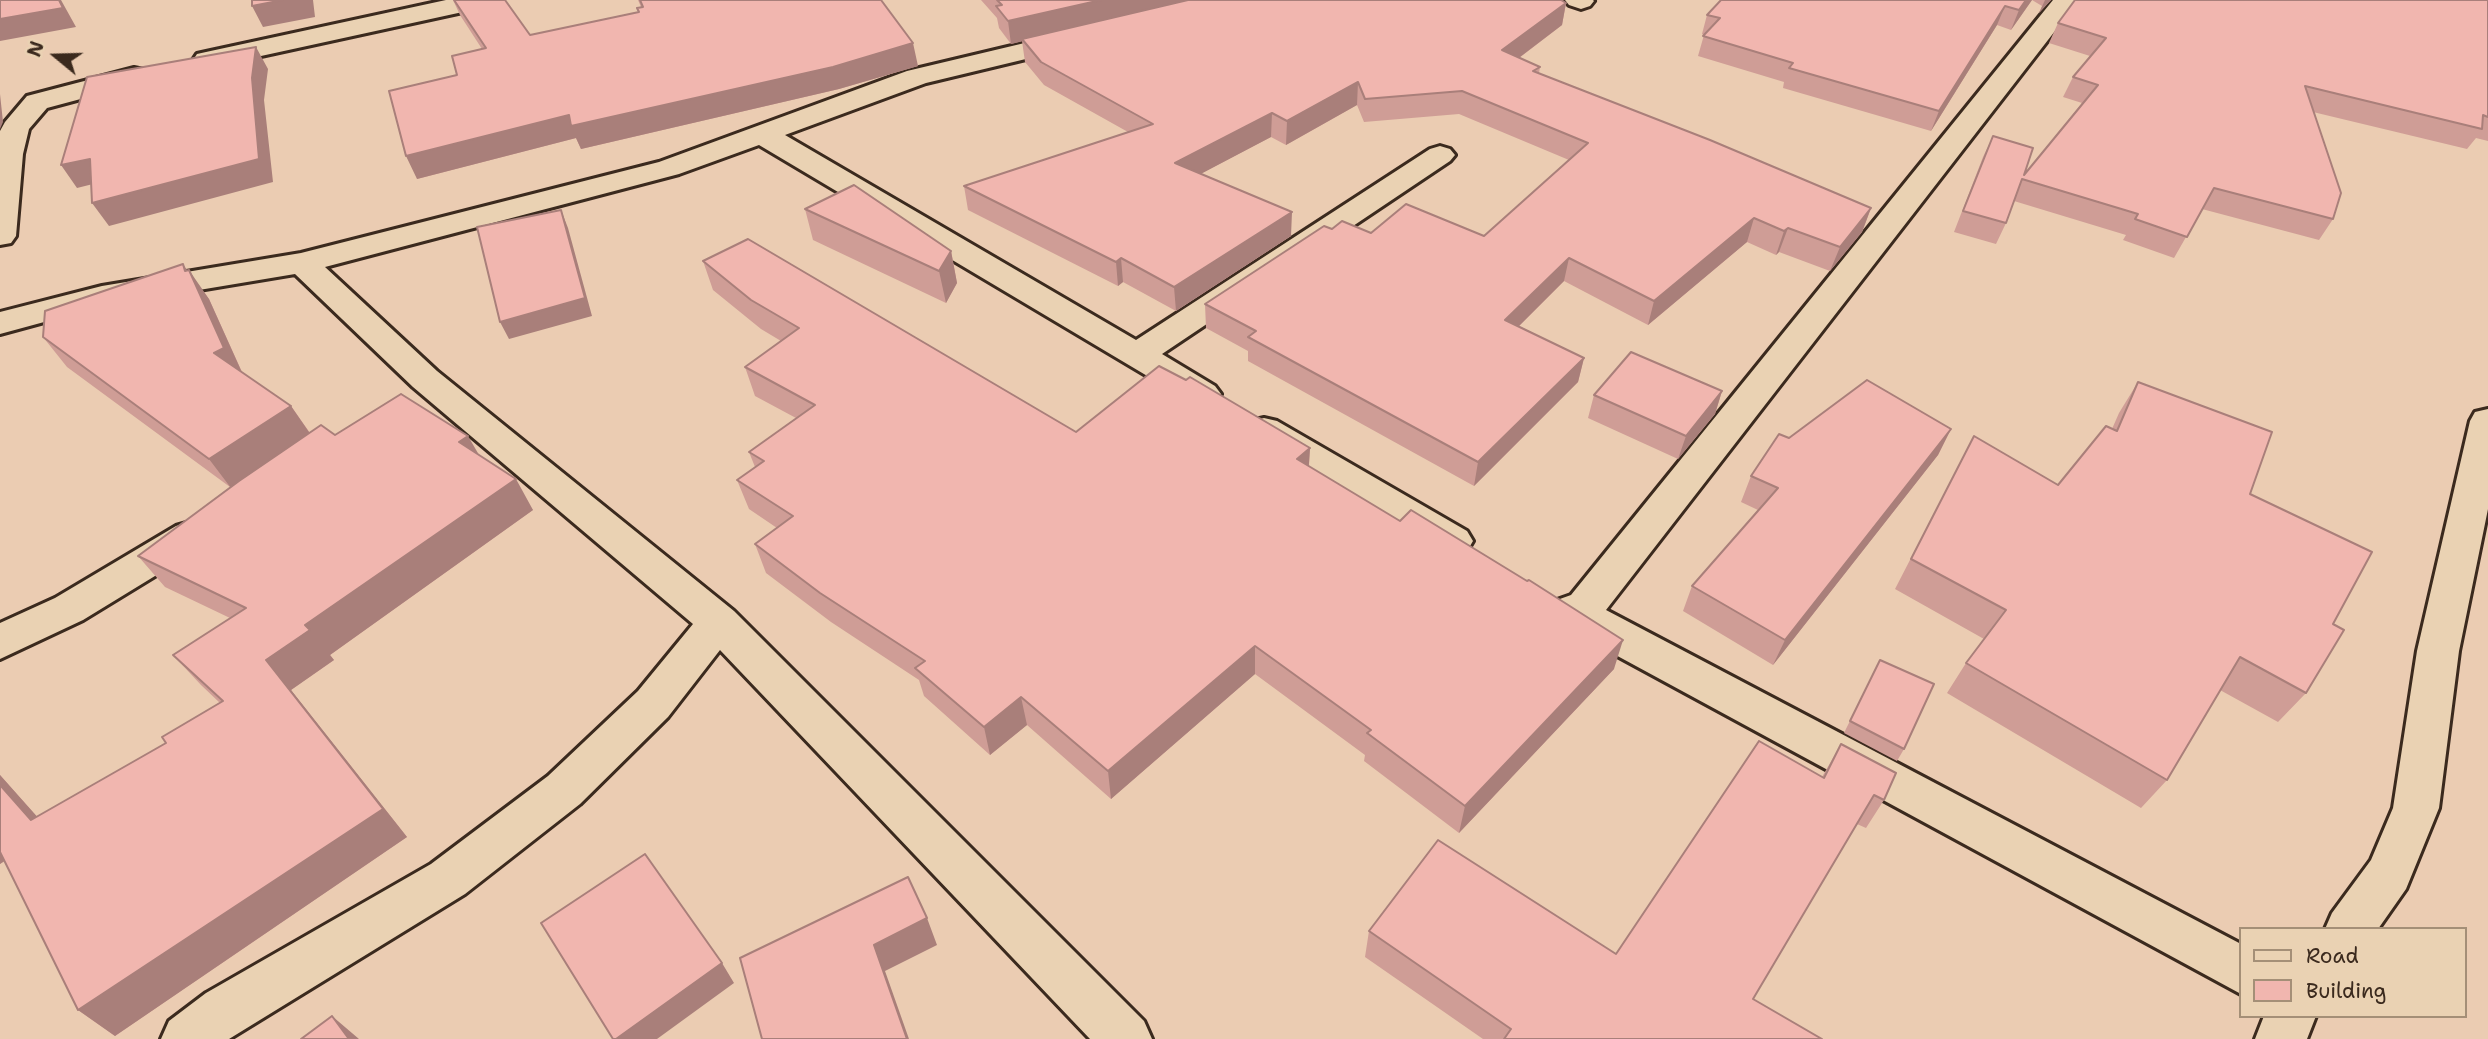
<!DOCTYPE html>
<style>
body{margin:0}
#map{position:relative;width:2488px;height:1039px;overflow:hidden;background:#ebccb2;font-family:"Shantell Sans",sans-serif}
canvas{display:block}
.legend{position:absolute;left:2239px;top:927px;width:228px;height:91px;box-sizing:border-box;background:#ead2b3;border:2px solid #a48f77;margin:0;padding:9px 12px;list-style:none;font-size:21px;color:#3b2a1e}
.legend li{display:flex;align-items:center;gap:14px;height:35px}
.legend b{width:35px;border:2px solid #a48f77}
.north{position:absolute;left:21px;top:21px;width:70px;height:70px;-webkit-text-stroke:5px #ead2b3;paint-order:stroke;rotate:289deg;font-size:19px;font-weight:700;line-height:28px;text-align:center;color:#3b2a1e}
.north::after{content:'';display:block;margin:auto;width:24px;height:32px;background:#3b2a1e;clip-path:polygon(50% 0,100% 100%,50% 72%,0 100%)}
</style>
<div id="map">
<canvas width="2488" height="1039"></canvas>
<ul class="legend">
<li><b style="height:9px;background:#ead2b3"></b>Road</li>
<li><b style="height:19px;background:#f1b6af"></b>Building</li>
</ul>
<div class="north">N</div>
</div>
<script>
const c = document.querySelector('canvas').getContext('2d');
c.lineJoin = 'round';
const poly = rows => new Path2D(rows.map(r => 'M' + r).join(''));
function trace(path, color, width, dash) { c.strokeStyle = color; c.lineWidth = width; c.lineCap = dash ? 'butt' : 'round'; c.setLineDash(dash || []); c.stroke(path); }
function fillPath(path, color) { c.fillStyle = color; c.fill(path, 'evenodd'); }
const street = poly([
 [446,0,494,0,490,5,481,8,206,68,197,66,193,60,197,54,206,52,446,0],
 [1565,0,1593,0,1594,1,1590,6,1581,9,1569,5,1565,0],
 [2053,0,2079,0,1606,610,2241,944,2241,994,1564,627,1551,611,1557,600,1571,595,2053,0],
 [1075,31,1084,33,1088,39,1084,45,926,83,785,135,1136,340,1430,149,1440,146,1450,149,1455,155,1450,161,1162,354,1215,386,1221,394,1215,402,1203,406,1191,402,759,145,679,174,325,267,437,371,734,611,1144,1021,1152,1039,1090,1039,720,650,668,717,580,804,465,894,229,1039,161,1039,169,1021,206,993,431,864,548,776,638,691,693,624,413,387,295,274,103,306,0,334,0,312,102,286,301,253,659,162,907,71,1075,31],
 [134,68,144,70,147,76,144,82,47,108,29,129,23,154,16,236,11,243,0,245,0,131,5,122,27,96,134,68],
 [2488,409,2488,509,2459,651,2439,808,2406,889,2378,929,2325,929,2332,913,2371,860,2393,808,2417,651,2470,421,2475,412,2488,409],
 [1264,418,1277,421,1467,531,1473,541,1467,551,1453,555,1439,551,1251,439,1246,430,1251,421,1264,418],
 [190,522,204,526,209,536,204,546,83,620,0,659,0,623,55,598,176,526,190,522],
 [2264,1016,2316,1016,2307,1039,2255,1039,2264,1016]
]);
trace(street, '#3b2a1e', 6);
fillPath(street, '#ead2b3');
fillPath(poly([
 [453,0,505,0,530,35,638,12,637,8,641,7,638,0,881,0,918,66,839,89,581,149,576,138,417,179,457,75,482,49,460,15],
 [981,0,1561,0,1566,3,1562,25,1519,58,1540,67,1539,73,1871,208,1862,232,1830,271,1779,252,1776,255,1747,242,1648,325,1564,281,1519,326,1584,358,1578,382,1474,486,1248,361,1248,351,1206,328,1205,304,1332,229,1371,233,1484,236,1569,160,1459,114,1364,122,1357,105,1286,145,1271,137,1200,174,1291,236,1176,311,1123,282,1118,286,968,210,964,186,1128,132,1044,85,1025,62,1022,41,1011,44,999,28,997,18],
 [1721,0,2051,0,2039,13,2042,6,2032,0,2011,30,1997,25,1931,131,1783,88,1784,82,1698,56,1704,35,1702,34,1707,15],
 [2488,0,2488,141,2476,138,2467,149,2313,112,2333,219,2319,240,2202,209,2174,258,2123,240,2126,235,2014,201,2006,223,1996,244,1954,232,1983,157,1993,136,2024,175,2082,103,2063,97,2073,77,2090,56,2049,43,2058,23],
 [805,209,951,251,957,283,946,303,813,240],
 [703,261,1076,432,1310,448,1309,466,1614,669,1459,833,1364,761,1365,755,1255,674,1111,799,1027,725,990,755,924,696,919,680,831,622,766,573,755,544,777,528,749,509,737,480,755,467,749,452,796,418,755,396,745,367,781,341,761,329,713,290],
 [187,271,209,299,242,372,291,406,310,433,335,435,479,455,533,510,330,655,334,660,291,690,407,837,115,1036,78,1010,5,861,0,864,0,775,37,817,166,743,220,703,201,685,173,655,230,618,165,587,138,556,230,487,67,367,43,337],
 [2138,382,2250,494,2333,624,2306,693,2278,722,2220,690,2167,780,2141,808,1947,693,1966,663,1984,639,1895,589,1974,436,2058,485,2112,429,2119,413],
 [1722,391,1715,414,1678,459,1588,418,1594,395],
 [1951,429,1938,455,1773,665,1683,611,1692,586,1758,510,1741,502,1751,476,1789,438],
 [1880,660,1904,749,1897,761,1844,733],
 [1841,744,1884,800,1866,828,1857,824,1753,999,1822,1039,1483,1039,1365,957,1369,931,1616,954,1822,777]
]), '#cf9d96');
fillPath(poly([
 [59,0,61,0,76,27,0,41,0,19],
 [283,0,313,0,315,17,263,27,252,6],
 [1101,0,1196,0,1011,44,1008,21],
 [2026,0,2032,0,2011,30,2019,10],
 [2045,0,2051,0,2039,13],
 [1566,3,1562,25,1499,73,1502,50],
 [2005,6,1997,25,1931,131,1939,111],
 [913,43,918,66,839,89,581,149,576,138,417,179,406,156,569,115],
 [256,47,268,69,264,100,273,182,109,226,92,203,252,78],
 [1358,82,1357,105,1286,145,1287,121],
 [0,94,3,122,0,129],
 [1272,113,1271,137,1176,187,1175,163],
 [90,159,105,181,77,188,61,165],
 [1871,208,1862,232,1830,271,1840,247],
 [561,210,568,228,592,316,509,339,500,322],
 [1292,212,1291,236,1176,311,1174,287],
 [1754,218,1747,242,1648,325,1654,301],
 [1788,228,1779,252,1776,255,1784,231],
 [951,251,957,283,946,303,939,271],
 [1121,258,1123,282,1118,286,1116,262],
 [1569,258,1564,281,1501,344,1505,320],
 [183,264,193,279,189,270,209,299,244,377,214,353],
 [1584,358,1578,382,1474,486,1478,462],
 [1722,391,1715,414,1678,459,1686,436],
 [291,406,311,435,231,488,209,459],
 [1951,429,1938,455,1773,665,1785,640],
 [468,436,486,467,459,442],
 [1310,448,1308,477,1297,459],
 [516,479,533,510,330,655,334,660,291,690,407,837,115,1036,78,1010,266,660,305,625],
 [1623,640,1614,669,1459,833,1465,806],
 [1255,646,1255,674,1111,799,1108,771],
 [1021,697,1027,725,990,755,984,727],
 [0,775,66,849,31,820,0,785],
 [0,833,21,849,0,864],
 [927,918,937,945,885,971,909,1039,907,1039,874,945],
 [722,963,734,983,657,1039,616,1039],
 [332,1016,359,1039,349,1039]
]), '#a97f7a');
const building = poly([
 [0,0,59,0,63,8,0,19,0,0],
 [252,0,283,0,252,6,252,0],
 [454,0,505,0,530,35,639,12,637,8,643,7,640,0,881,0,913,43,833,67,571,126,569,115,406,156,389,91,457,75,452,56,486,48,454,0],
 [997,0,1101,0,1008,21,996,6,1002,5,997,0],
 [1188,0,1561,0,1566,3,1502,50,1540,67,1533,71,1710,140,1871,208,1840,247,1788,228,1784,231,1754,218,1654,301,1569,258,1505,320,1584,358,1478,462,1248,337,1256,331,1205,304,1324,226,1332,229,1342,221,1371,233,1406,204,1484,236,1588,143,1462,91,1365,99,1358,82,1287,121,1272,113,1175,163,1292,212,1174,287,1121,258,1116,262,964,186,1153,124,1041,62,1022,39,1188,0],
 [1721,0,2026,0,2019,10,2005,6,1939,111,1789,68,1793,63,1703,36,1720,18,1707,15,1721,0],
 [2075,0,2488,0,2488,117,2483,115,2482,129,2305,86,2341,193,2333,219,2214,188,2187,237,2135,219,2138,214,2022,179,2006,223,1963,211,1993,136,2033,148,2024,175,2098,85,2073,77,2106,38,2058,23,2075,0],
 [256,47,252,78,259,159,92,203,90,159,61,165,87,77,256,47],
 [854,185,951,251,939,271,805,209,854,185],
 [561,210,585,298,500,322,477,227,561,210],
 [748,239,1076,432,1159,366,1186,380,1190,377,1310,448,1297,459,1400,521,1411,510,1527,581,1529,580,1623,640,1465,806,1367,733,1371,730,1255,646,1108,771,1021,697,984,727,915,668,925,661,820,593,755,544,793,516,737,480,764,461,749,452,815,405,745,367,799,328,751,300,703,261,748,239],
 [183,264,185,271,189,270,224,348,214,353,291,406,209,459,43,337,45,311,183,264],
 [1631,352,1722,391,1686,436,1594,395,1631,352],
 [1867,380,1951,429,1785,640,1692,586,1778,488,1751,476,1779,434,1789,438,1867,380],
 [2138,382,2272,432,2250,494,2372,552,2333,624,2344,630,2306,693,2240,657,2167,780,1966,663,2006,610,1911,559,1974,436,2058,485,2106,426,2117,431,2138,382],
 [401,394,468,436,459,442,516,479,305,625,310,630,266,660,383,809,78,1010,0,852,0,785,31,820,166,743,162,737,223,701,173,655,246,608,138,556,239,481,321,425,335,435,401,394],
 [1880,660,1934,684,1904,749,1850,721,1880,660],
 [1759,741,1824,778,1841,744,1896,773,1884,800,1874,795,1753,999,1822,1039,1504,1039,1511,1029,1369,931,1438,840,1616,954,1759,741],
 [645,854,722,963,616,1039,613,1039,541,923,645,854],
 [908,877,927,918,874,945,907,1039,762,1039,740,958,908,877],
 [332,1016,349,1039,301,1039,332,1016]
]);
fillPath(building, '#f1b6af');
trace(building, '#a97f7a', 2);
</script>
